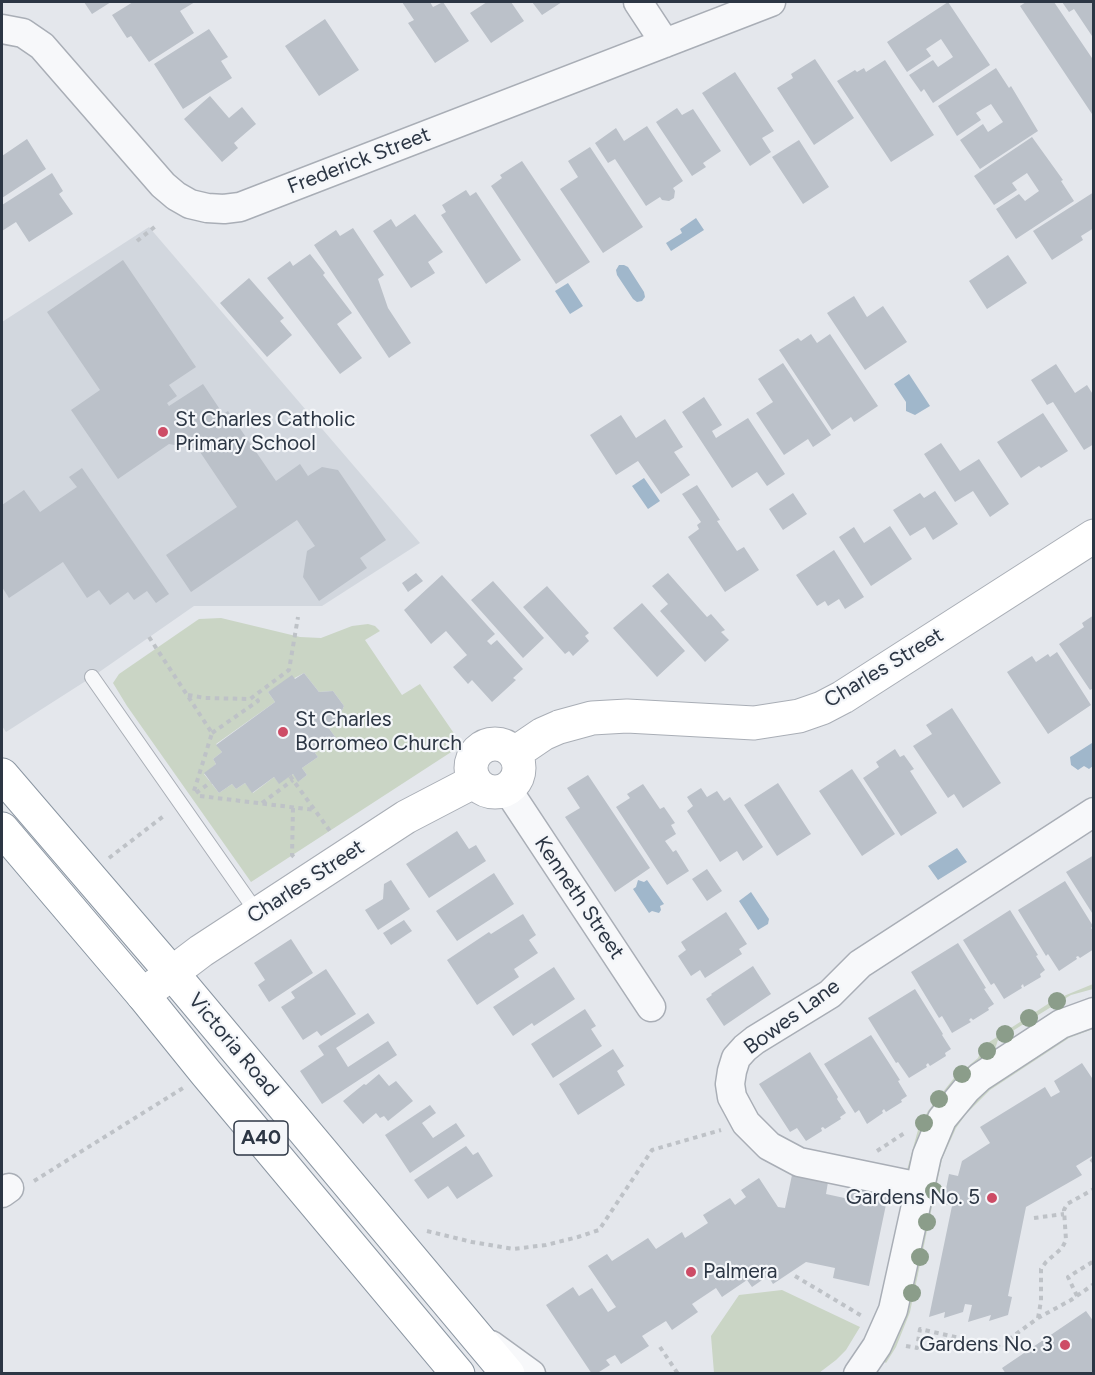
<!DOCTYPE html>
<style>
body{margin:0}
#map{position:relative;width:1095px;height:1375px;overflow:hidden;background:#e4e7ec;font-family:Figtree,sans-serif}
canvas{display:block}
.frame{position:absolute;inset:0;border:3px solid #2c3644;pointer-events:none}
</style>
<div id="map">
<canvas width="1095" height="1375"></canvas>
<div class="frame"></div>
</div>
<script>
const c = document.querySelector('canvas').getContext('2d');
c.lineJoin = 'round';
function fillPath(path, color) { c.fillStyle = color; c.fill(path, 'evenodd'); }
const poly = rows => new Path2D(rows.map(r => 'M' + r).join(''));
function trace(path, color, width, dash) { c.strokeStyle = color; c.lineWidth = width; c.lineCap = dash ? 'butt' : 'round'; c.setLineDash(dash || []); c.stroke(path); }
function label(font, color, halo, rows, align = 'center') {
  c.font = font + ' Figtree,sans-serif'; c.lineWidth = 4.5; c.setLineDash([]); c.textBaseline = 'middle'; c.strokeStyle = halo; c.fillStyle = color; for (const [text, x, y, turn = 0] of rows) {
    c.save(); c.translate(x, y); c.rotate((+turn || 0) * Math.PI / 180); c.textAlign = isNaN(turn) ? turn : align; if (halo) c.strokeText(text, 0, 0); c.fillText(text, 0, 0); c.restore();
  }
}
fillPath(poly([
 [149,227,420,543,322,606,194,606,92,677,6,732,2,726,2,322]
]), '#d2d7de');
fillPath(poly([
 [221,618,300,637,321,638,352,626,368,624,375,626,380,631,365,640,402,695,420,684,462,745,251,882,127,706,113,683,119,674,199,619],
 [304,673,319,692,333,691,344,706,338,720,328,727,336,738,315,753,318,757,302,768,307,775,299,781,293,774,279,783,274,777,253,793,245,783,236,789,232,784,219,793,204,774,216,764,213,759,222,752,216,744,275,702,268,692],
 [1093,984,1093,989,1071,995,1056,1004,998,1040,994,1052,910,1171,907,1170,918,1130,928,1111,954,1078,978,1058,983,1046,1054,1000],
 [1093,1025,1093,1029,1069,1038,990,1090,966,1114,956,1128,942,1159,910,1312,896,1347,886,1363,883,1361,939,1158,953,1126,988,1087,1067,1035],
 [782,1290,860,1327,846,1350,836,1360,819,1373,714,1373,711,1336,739,1295]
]), '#cad5c5');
fillPath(poly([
 [696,218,704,230,671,251,666,243,682,233,680,229],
 [619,265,624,265,628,267,644,292,645,297,642,301,637,302,633,299,617,275,616,270],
 [568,283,583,306,570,314,555,291],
 [909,374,930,406,915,415,906,411,906,402,894,384],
 [644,478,660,501,648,509,632,486],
 [1092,743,1093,745,1093,766,1089,769,1084,766,1078,770,1071,765,1070,757],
 [957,848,967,862,938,880,928,866],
 [638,880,644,882,647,880,664,904,660,906,661,910,659,913,652,911,649,913,633,889,636,887],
 [751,892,769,919,768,924,758,930,739,901]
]), '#a0b7cb');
fillPath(poly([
 [84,2,111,2,92,14],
 [133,2,195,2,180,11,194,33,149,62,131,36,127,38,112,15],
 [402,2,430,2,433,7,443,2,469,41,435,63,408,23,414,20],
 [487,2,511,2,524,21,491,43,470,13],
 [532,2,562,2,542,15],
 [948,2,990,65,933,103,924,89,921,92,909,75,933,60,938,67,953,57,941,39,926,49,931,56,907,72,887,42],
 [1026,2,1054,2,1094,61,1094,117,1020,6],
 [1062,2,1094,2,1094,39,1074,9,1069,12],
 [325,19,359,70,319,96,285,46],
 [209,29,228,57,221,61,232,78,183,109,154,64],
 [815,59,854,118,814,145,777,88,793,78,791,74],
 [885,60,934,135,891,162,837,81,855,70,857,72,864,68,866,72],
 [996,68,1009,88,1011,86,1038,131,980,169,960,140,983,124,988,132,1003,122,991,104,976,113,981,120,957,136,938,106],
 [735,72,774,131,762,138,771,152,750,166,702,93],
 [210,96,229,118,242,107,256,124,234,143,238,148,222,162,184,119],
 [677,108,682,115,693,109,721,151,703,163,706,167,692,176,656,122],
 [647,126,683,181,673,188,675,191,674,198,669,201,662,200,660,197,646,206,615,159,608,163,595,143,616,128,624,141],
 [1032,137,1063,180,1061,181,1074,201,1016,239,996,209,1019,194,1025,201,1039,191,1027,173,1012,183,1017,190,994,205,974,176],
 [27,139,46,169,2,198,2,156],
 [799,140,829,187,803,204,772,157],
 [590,147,643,227,603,253,560,189,578,177,568,161],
 [522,161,590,262,556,284,491,186,502,178,500,175],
 [52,173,63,191,59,194,73,214,29,242,16,222,2,231,2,205],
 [466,190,470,196,476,192,521,260,486,284,441,215,446,212,442,205],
 [1094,192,1094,228,1081,236,1083,240,1052,260,1033,231],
 [415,214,443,252,428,262,435,273,411,288,373,231,391,219,396,227],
 [353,228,384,275,378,279,388,308,411,343,389,358,314,245,336,230,340,236],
 [310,254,325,273,323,275,352,313,337,324,362,358,340,374,267,278,290,261,293,266],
 [1008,255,1027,283,987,309,969,281],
 [123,260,196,367,169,385,177,396,167,403,169,406,203,384,223,414,228,411,276,481,300,464,308,476,322,467,338,470,386,540,360,558,367,568,319,601,303,577,307,551,315,546,297,520,191,592,166,555,237,507,198,449,169,444,118,479,71,410,100,390,47,312],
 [249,278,284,318,280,321,292,335,267,357,220,303],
 [854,296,867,317,883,306,907,342,865,370,827,313],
 [811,334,817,343,830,334,878,406,854,422,851,417,832,430,779,350,798,338,801,341],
 [783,363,831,435,813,447,808,439,784,455,756,413,773,402,758,379],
 [1056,364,1075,393,1087,385,1094,396,1094,444,1084,450,1053,402,1047,405,1031,380],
 [704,397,722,425,712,431,716,438,748,418,785,474,767,486,757,472,732,488,682,412],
 [1043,413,1068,451,1041,468,1039,466,1021,478,997,442],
 [621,415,636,438,665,419,683,447,674,452,690,475,661,494,638,461,616,475,590,435],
 [941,443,960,471,979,459,1009,504,990,517,973,491,955,502,924,454],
 [82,468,169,594,156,603,147,591,134,600,128,592,110,605,99,590,87,598,63,562,9,598,2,587,2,505,24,490,40,512,77,487,69,477],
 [697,485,720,520,717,521,737,551,744,547,759,570,725,592,688,537,699,529,697,525,701,522,682,494],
 [935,491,958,524,933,540,925,527,910,536,893,510,920,493,924,498],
 [793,493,807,514,783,530,769,509],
 [890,526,912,559,871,586,839,537,854,527,864,543],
 [834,550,864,597,845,609,839,599,828,606,825,601,817,606,796,575],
 [416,573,423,581,408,592,402,583],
 [668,573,707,617,711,614,725,630,721,632,729,640,705,662,660,611,668,604,652,586],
 [442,575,495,634,487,641,491,645,497,640,523,669,513,678,516,680,492,702,472,680,468,684,453,667,467,655,446,631,431,644,404,610],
 [493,581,544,638,523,658,471,600],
 [547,586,589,633,585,636,589,641,573,656,569,651,565,654,523,607],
 [642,603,685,651,657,677,613,628],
 [1094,615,1094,688,1090,690,1059,644,1084,627,1082,623],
 [1057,652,1091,705,1048,734,1007,672,1032,656,1036,662,1048,654,1050,657],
 [304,673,319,692,333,691,344,706,338,720,328,727,336,738,315,753,318,757,302,768,307,775,298,782,293,774,279,784,274,777,252,793,245,783,236,789,232,784,219,793,204,773,216,764,213,759,222,752,216,745,275,702,268,692,292,675,295,679],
 [952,708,1001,783,963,808,954,794,948,798,913,746,932,734,926,725],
 [895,749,900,757,904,755,914,769,910,771,937,813,901,836,863,778,879,767,876,762],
 [852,769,895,834,862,856,819,791],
 [588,775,650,868,615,892,565,817,580,808,567,788],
 [778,783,811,834,777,856,744,805],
 [643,784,660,809,664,807,675,823,671,825,676,834,665,841,673,852,676,850,689,871,667,885,616,807,630,798,627,794],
 [701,788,707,797,717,791,724,801,730,797,763,847,743,861,737,851,720,862,687,811,693,806,687,797],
 [457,831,469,849,476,845,486,861,429,898,406,864],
 [1094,855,1094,916,1066,872],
 [707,869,722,891,707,901,692,879],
 [494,873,514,904,457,941,436,911],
 [391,880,410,909,378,930,365,910,383,899,384,884],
 [1065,881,1093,926,1091,928,1094,931,1094,949,1080,958,1078,956,1076,957,1077,959,1059,971,1048,954,1046,956,1018,910],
 [1010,910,1038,955,1036,956,1045,970,1040,974,1041,977,1024,987,1023,984,1021,986,1022,988,1004,999,994,983,991,985,963,940],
 [726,912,747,944,739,949,742,954,705,978,700,970,691,976,678,956,686,950,681,942],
 [523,914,536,935,529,940,538,953,514,969,519,977,477,1005,447,960,489,932,491,934],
 [404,920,412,931,391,945,383,933],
 [291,939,313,973,269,1002,258,985,265,980,254,963],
 [958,943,986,988,984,989,994,1004,988,1008,989,1010,973,1020,971,1018,969,1020,971,1022,952,1033,942,1016,939,1018,911,972],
 [753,966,771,994,724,1026,706,999,712,995,711,994],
 [554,967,575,999,534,1026,532,1023,513,1036,493,1007],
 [326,969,356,1014,321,1036,317,1031,303,1040,281,1007,295,998,291,992],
 [915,989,943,1034,942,1035,951,1049,945,1053,946,1056,930,1066,928,1063,926,1065,927,1067,909,1078,898,1062,896,1063,868,1018],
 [585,1009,596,1026,591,1029,602,1046,553,1078,531,1044],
 [368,1013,375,1023,336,1048,348,1067,388,1041,397,1055,322,1104,300,1071,324,1055,318,1046],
 [871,1035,900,1080,898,1081,907,1096,901,1100,902,1102,886,1112,884,1109,882,1111,883,1113,867,1124,859,1110,855,1113,824,1064],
 [613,1049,624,1066,617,1071,625,1085,578,1115,559,1084],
 [810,1052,838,1097,837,1099,846,1113,840,1117,841,1119,825,1129,823,1127,821,1128,822,1131,806,1141,797,1128,790,1132,759,1084],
 [1082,1063,1094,1081,1094,1155,1076,1166,1082,1175,1026,1207,1008,1296,1012,1297,1008,1315,989,1321,991,1315,968,1322,972,1305,965,1304,963,1312,944,1318,945,1312,929,1317,952,1206,943,1204,949,1174,958,1176,962,1161,990,1143,980,1127,1045,1087,1051,1097,1060,1092,1054,1081],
 [379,1074,389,1086,396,1081,413,1101,388,1121,384,1116,380,1118,376,1113,363,1124,343,1101,364,1084,366,1085],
 [430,1105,436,1113,422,1123,433,1138,456,1123,465,1136,410,1173,385,1135],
 [466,1146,473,1155,478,1152,493,1176,457,1199,448,1186,428,1199,414,1180],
 [792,1175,828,1182,826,1194,849,1199,852,1187,888,1195,869,1286,833,1278,835,1268,806,1262,773,1284,768,1276,752,1287,747,1280,722,1297,716,1288,692,1304,698,1312,672,1330,666,1321,642,1336,649,1346,621,1364,615,1355,606,1360,610,1365,596,1374,592,1374,546,1305,573,1287,579,1296,592,1288,608,1312,616,1307,588,1266,607,1254,612,1261,648,1238,656,1249,682,1232,685,1238,708,1223,703,1215,730,1198,735,1205,746,1197,741,1190,759,1178,778,1207,785,1208],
 [1086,1311,1094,1322,1094,1374,1006,1374,1002,1368]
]), '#bbc1c9');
const lane = poly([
 [92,677,258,914]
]);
const street = poly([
 [638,2,665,43],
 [2,29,23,33,42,46,163,185,176,196,190,204,207,208,224,209,240,207,771,2],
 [507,789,651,1007],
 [920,1187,799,1162,769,1146,746,1123,732,1097,730,1084,732,1071,736,1058,745,1048,755,1040,830,994,860,964,1094,812],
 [2,1193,9,1188],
 [491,1345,531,1374],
 [858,1374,877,1346,893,1310,927,1155,942,1119,966,1090,980,1077,1061,1024,1094,1012]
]);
const secondary = poly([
 '471 768a24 24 0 1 1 48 0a24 24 0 1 1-48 0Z',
 [515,753,543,734,559,727,592,718,627,716,754,723,799,716,822,708,843,697,1094,536],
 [143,995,201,951,406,817,475,781]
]);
const highway = poly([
 [2,775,172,973,508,1374],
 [2,829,143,995,206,1073,458,1374]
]);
trace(lane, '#a9aeb6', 16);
trace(street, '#a9aeb6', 31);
trace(secondary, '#a9aeb6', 35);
trace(highway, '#8b96a2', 35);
trace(poly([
 [137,241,157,225],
 [149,637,212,733,194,791],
 [188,695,205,698,250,699,254,696,289,670,298,617],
 [212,733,258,701,254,696],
 [290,776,330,831],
 [196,793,211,782],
 [200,796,315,810],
 [262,803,293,780],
 [293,808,292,855,294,857],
 [109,858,165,815],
 [877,1151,906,1132],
 [1091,1159,1094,1162],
 [34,1181,183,1088],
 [1034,1218,1064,1214],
 [427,1231,472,1242,513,1249,546,1245,578,1237,599,1230,652,1150,721,1130],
 [795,1276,862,1316],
 [1077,1296,1068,1277,1094,1261],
 [1038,1318,1041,1301,1041,1269,1046,1262,1062,1248,1066,1240,1064,1210,1067,1204,1094,1189],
 [906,1346,917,1348,920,1329,1004,1348,1012,1337,1038,1318,1071,1300,1094,1284],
 [660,1347,678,1374]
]), '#bec2c7', 4, [4.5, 4.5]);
trace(lane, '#f7f8fa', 14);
trace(street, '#f7f8fa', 28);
trace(secondary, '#fff', 33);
trace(highway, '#fff', 33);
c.fillStyle = '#8b9d8a';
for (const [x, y] of [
 [1057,1001],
 [1029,1018],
 [1005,1034],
 [987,1051],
 [962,1074],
 [939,1099],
 [924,1123],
 [934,1191],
 [927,1222],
 [920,1257],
 [912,1293]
]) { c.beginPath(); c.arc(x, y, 9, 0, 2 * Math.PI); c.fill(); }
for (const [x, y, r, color] of [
 [163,432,6,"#cd4c66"],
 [283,732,6,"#cd4c66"],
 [992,1198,6,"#cd4c66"],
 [691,1272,6,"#cd4c66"],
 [1065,1345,6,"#cd4c66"]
]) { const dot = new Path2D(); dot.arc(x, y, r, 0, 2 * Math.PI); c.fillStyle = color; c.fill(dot); trace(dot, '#f4f6f9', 2); }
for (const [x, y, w] of [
 [261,1138,54]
]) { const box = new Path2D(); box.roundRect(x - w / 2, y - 17, w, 34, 4.5); c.fillStyle = '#f4f6f9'; c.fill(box); trace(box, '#2c3644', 1.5); }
label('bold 20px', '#2c3644', null, [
 ["A40",261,1138]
]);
label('21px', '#2c3644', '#f4f6f9', [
 ["Frederick Street",359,161,-21],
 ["Charles Street",884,668,-31],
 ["Charles Street",306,882,-33],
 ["Kenneth Street",579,898,56],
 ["Bowes Lane",792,1017,-36],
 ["Victoria Road",233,1045,50]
]);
label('21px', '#2c3644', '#f4f6f9', [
 ["St Charles Catholic",175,420],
 ["Primary School",175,444],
 ["St Charles",295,720],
 ["Borromeo Church",295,744],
 ["Gardens No. 5",980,1198,"right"],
 ["Palmera",703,1272],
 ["Gardens No. 3",1053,1345,"right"]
], 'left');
</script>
